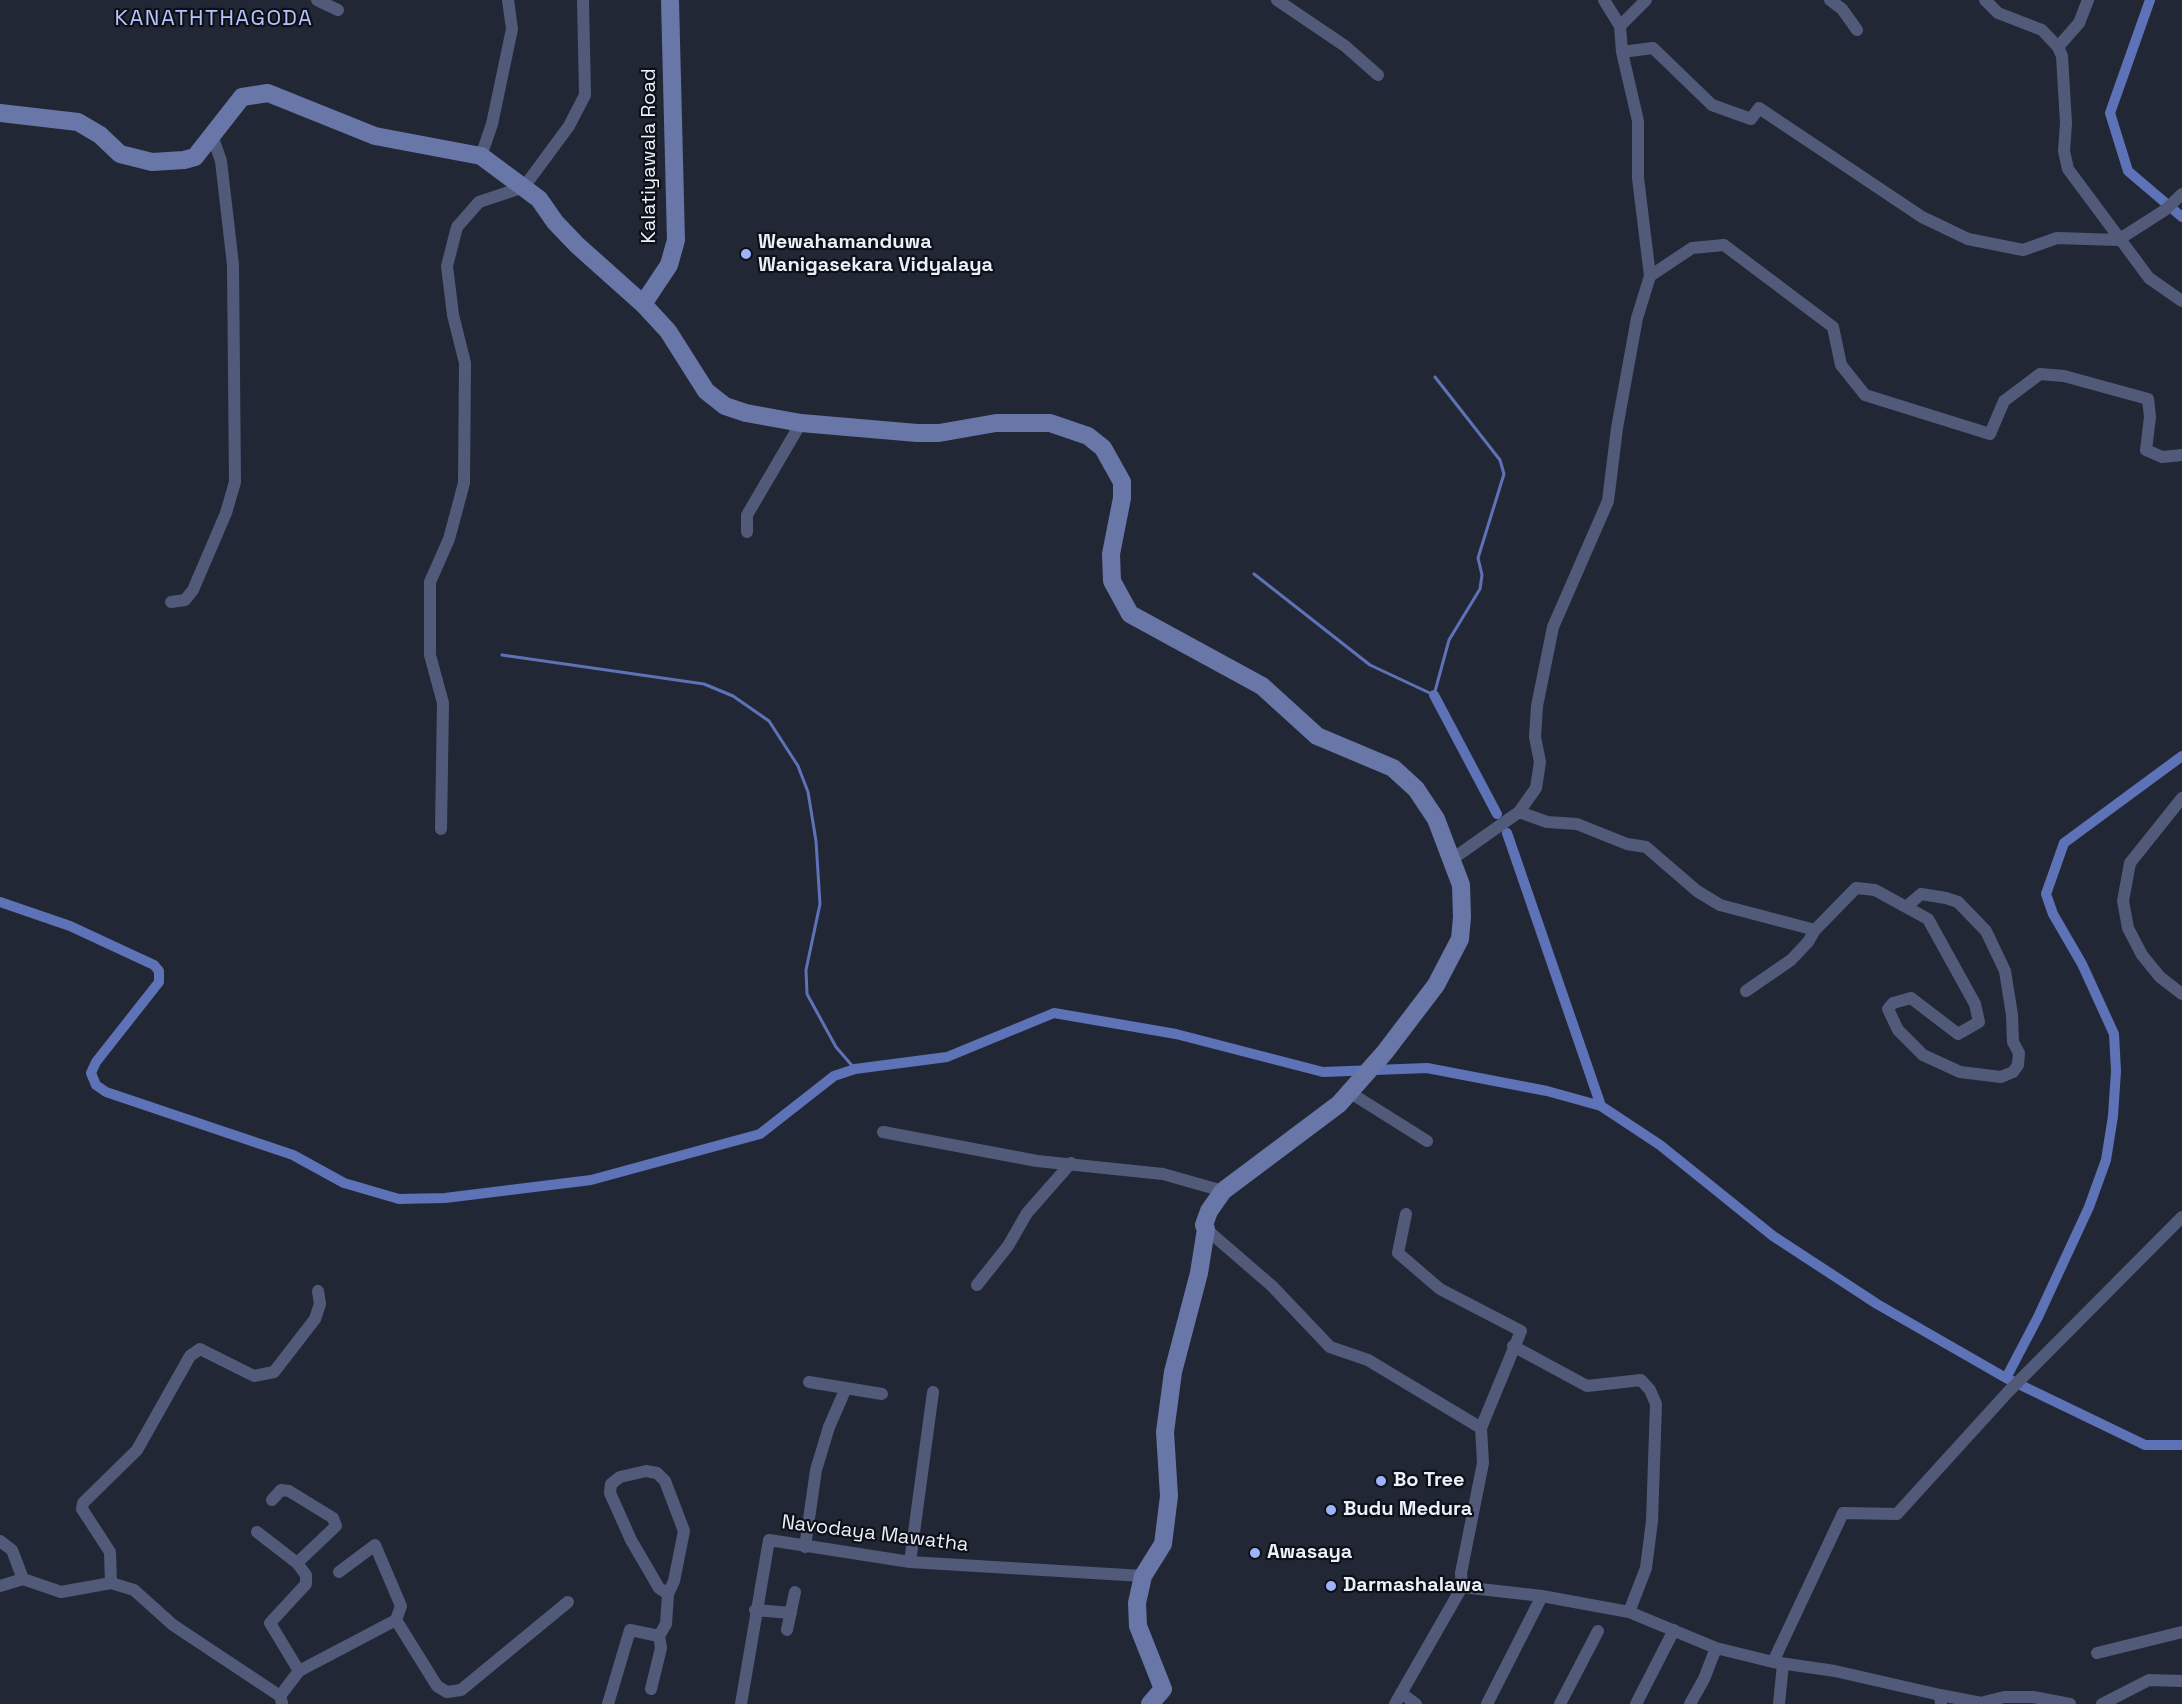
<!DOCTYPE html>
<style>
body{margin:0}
canvas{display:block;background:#222736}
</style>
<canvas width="2182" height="1704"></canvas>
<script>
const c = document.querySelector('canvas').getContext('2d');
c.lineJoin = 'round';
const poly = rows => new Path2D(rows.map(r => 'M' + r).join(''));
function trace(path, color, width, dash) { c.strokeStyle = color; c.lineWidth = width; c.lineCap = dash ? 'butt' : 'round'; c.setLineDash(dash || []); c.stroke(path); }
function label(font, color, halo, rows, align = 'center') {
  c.font = font + ' "Space Grotesk",sans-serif'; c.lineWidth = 4.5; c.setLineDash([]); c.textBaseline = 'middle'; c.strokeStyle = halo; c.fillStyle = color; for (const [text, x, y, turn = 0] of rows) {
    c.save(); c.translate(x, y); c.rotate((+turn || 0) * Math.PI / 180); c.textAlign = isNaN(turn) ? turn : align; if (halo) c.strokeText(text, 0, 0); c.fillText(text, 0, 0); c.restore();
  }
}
trace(poly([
 [1254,574,1370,665,1434,695,1449,640,1480,589,1482,575,1478,558,1504,474,1500,460,1435,377],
 [502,655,704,684,733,696,769,721,798,766,808,792,816,841,820,904,806,970,807,994,836,1047,855,1069]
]), '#5e72b8', 3);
trace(poly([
 [2150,0,2110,113,2128,171,2182,217],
 [1434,695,1497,814],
 [1507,833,1601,1106],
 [0,902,70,926,154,965,159,971,159,982,96,1062,91,1073,96,1085,106,1092,293,1155,344,1183,399,1199,445,1198,591,1180,760,1134,834,1076,855,1069,947,1057,1054,1013,1176,1034,1323,1072,1427,1068,1547,1091,1601,1106,1660,1145,1773,1236,1877,1304,2006,1378,2145,1445,2182,1445],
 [2006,1378,2038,1317,2089,1207,2106,1160,2113,1116,2116,1071,2114,1034,2082,964,2053,914,2046,894,2064,843,2182,756]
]), '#5e72b8', 10);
trace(poly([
 [317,0,338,10],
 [1277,0,1345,46,1378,75],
 [1830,0,1842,9,1857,30],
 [1985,0,1998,13,2042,30,2058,47,2062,56,2066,123,2064,151,2068,169,2149,278,2182,301],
 [1620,26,1646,0],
 [2058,47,2079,23,2088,0],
 [1622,52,1653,48,1712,105,1751,119,1759,108,1922,217,1968,239,2023,250,2057,238,2118,240,2165,210,2182,194],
 [481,156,492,124,512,29,508,0],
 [1650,276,1692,248,1724,245,1833,327,1841,365,1865,395,1990,434,2004,401,2040,374,2064,376,2148,399,2150,417,2146,450,2162,457,2182,455],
 [747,532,747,515,801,423],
 [171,602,185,600,193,590,226,513,235,482,233,265,221,161,212,135],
 [2182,798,2130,863,2123,901,2128,928,2142,955,2160,977,2182,994],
 [1519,812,1547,822,1577,824,1627,844,1646,847,1697,891,1720,905,1815,930,1856,888,1875,890,1906,907,1928,919,1975,1004,1979,1022,1958,1034,1911,998,1893,1003,1888,1009,1898,1030,1923,1055,1960,1072,2001,1077,2013,1072,2018,1065,2019,1053,2013,1042,2012,1015,2005,971,1986,931,1958,902,1946,898,1921,894,1906,907],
 [441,829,443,703,430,655,430,582,449,539,464,483,465,363,453,315,447,266,457,227,479,202,524,187,569,126,585,95,583,0],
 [1451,860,1519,812,1536,788,1540,762,1535,737,1537,706,1553,627,1608,501,1617,428,1637,318,1650,276,1638,178,1638,121,1622,52,1620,26,1604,0],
 [1746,991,1791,960,1808,942,1815,930],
 [1349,1092,1427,1141],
 [883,1132,1037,1161,1163,1174,1223,1191],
 [1406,1214,1398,1253,1440,1289,1521,1331,1481,1428],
 [1206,1229,1272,1286,1330,1347,1368,1360,1481,1428,1483,1463,1461,1573,1462,1587],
 [977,1285,1008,1246,1027,1213,1071,1163],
 [1513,1346,1587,1386,1641,1380,1650,1390,1656,1404,1652,1521,1646,1568,1629,1612],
 [809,1382,882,1394],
 [272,1500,281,1490,289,1491,333,1518,336,1526,297,1563],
 [257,1532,297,1563,306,1575,306,1584,270,1623,299,1671,280,1696,282,1703],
 [0,1541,12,1550,23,1579],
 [805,1547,816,1470,829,1427,846,1388],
 [910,1562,933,1392],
 [111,1583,110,1552,82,1509,83,1503,137,1450,190,1356,200,1349,254,1376,274,1372,315,1319,320,1304,318,1291],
 [0,1586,23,1579,61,1592,111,1583,134,1590,173,1625,280,1696],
 [755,1610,791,1613],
 [396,1620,437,1686,447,1692,461,1690,568,1602],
 [787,1630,795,1592],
 [2097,1653,2182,1632],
 [1773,1662,1843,1513,1897,1514,2008,1392,2182,1217],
 [299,1671,396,1620,401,1606,375,1545,339,1572],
 [651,1689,661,1648,659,1636],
 [1401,1693,1416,1704],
 [1940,1695,1987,1704],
 [1984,1702,2004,1697,2033,1697,2070,1704],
 [608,1704,630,1630,659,1636,666,1624,668,1594,674,1581,684,1531,665,1481,657,1473,646,1471,620,1477,611,1484,610,1493,631,1540,659,1588,668,1594],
 [741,1704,769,1540,910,1562,1143,1576],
 [1395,1704,1462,1587,1542,1596,1629,1612,1716,1648,1773,1662,1835,1671,1940,1695,1941,1704],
 [1487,1704,1542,1596],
 [1560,1704,1598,1631],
 [1636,1704,1674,1630],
 [1690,1704,1704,1679,1716,1648],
 [1779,1704,1783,1664],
 [2102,1704,2149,1680,2182,1681]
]), '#515b79', 12);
trace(poly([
 [0,113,78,122,100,135,120,154,152,162,184,160,195,157,242,97,268,93,375,136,481,156,539,199,555,222,577,245,643,304,668,331,706,391,725,406,746,413,801,423,917,433,939,433,996,423,1050,423,1088,436,1103,448,1122,482,1122,498,1111,554,1112,581,1130,614,1262,686,1317,736,1393,768,1416,789,1436,819,1461,885,1462,917,1460,939,1436,985,1385,1052,1339,1104,1223,1191,1209,1211,1204,1225,1206,1229,1199,1273,1173,1372,1165,1432,1169,1496,1163,1544,1143,1576,1137,1603,1138,1626,1163,1689,1150,1704],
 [643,304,669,265,676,240,670,0]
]), '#6877a7', 18);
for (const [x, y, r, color] of [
 [746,254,6,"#9db4fd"],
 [1381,1481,6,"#9db4fd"],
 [1331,1510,6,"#9db4fd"],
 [1255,1553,6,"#9db4fd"],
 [1331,1586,6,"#9db4fd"]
]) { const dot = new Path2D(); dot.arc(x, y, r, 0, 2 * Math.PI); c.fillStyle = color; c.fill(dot); trace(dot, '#0e1017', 2); }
label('20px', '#ebeff9', '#0e1017', [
 ["Kalatiyawala Road",650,156,-90],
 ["Navodaya Mawatha",875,1534,7]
]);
label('bold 20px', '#ebeff9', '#0e1017', [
 ["Wewahamanduwa",758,243],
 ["Wanigasekara Vidyalaya",758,266],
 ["Bo Tree",1393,1481],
 ["Budu Medura",1343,1510],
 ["Awasaya",1267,1553],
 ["Darmashalawa",1343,1586]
], 'left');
c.letterSpacing = '1.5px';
label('22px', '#b3c5fc', '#0e1017', [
 ["KANATHTHAGODA",214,19]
]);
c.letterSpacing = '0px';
</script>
